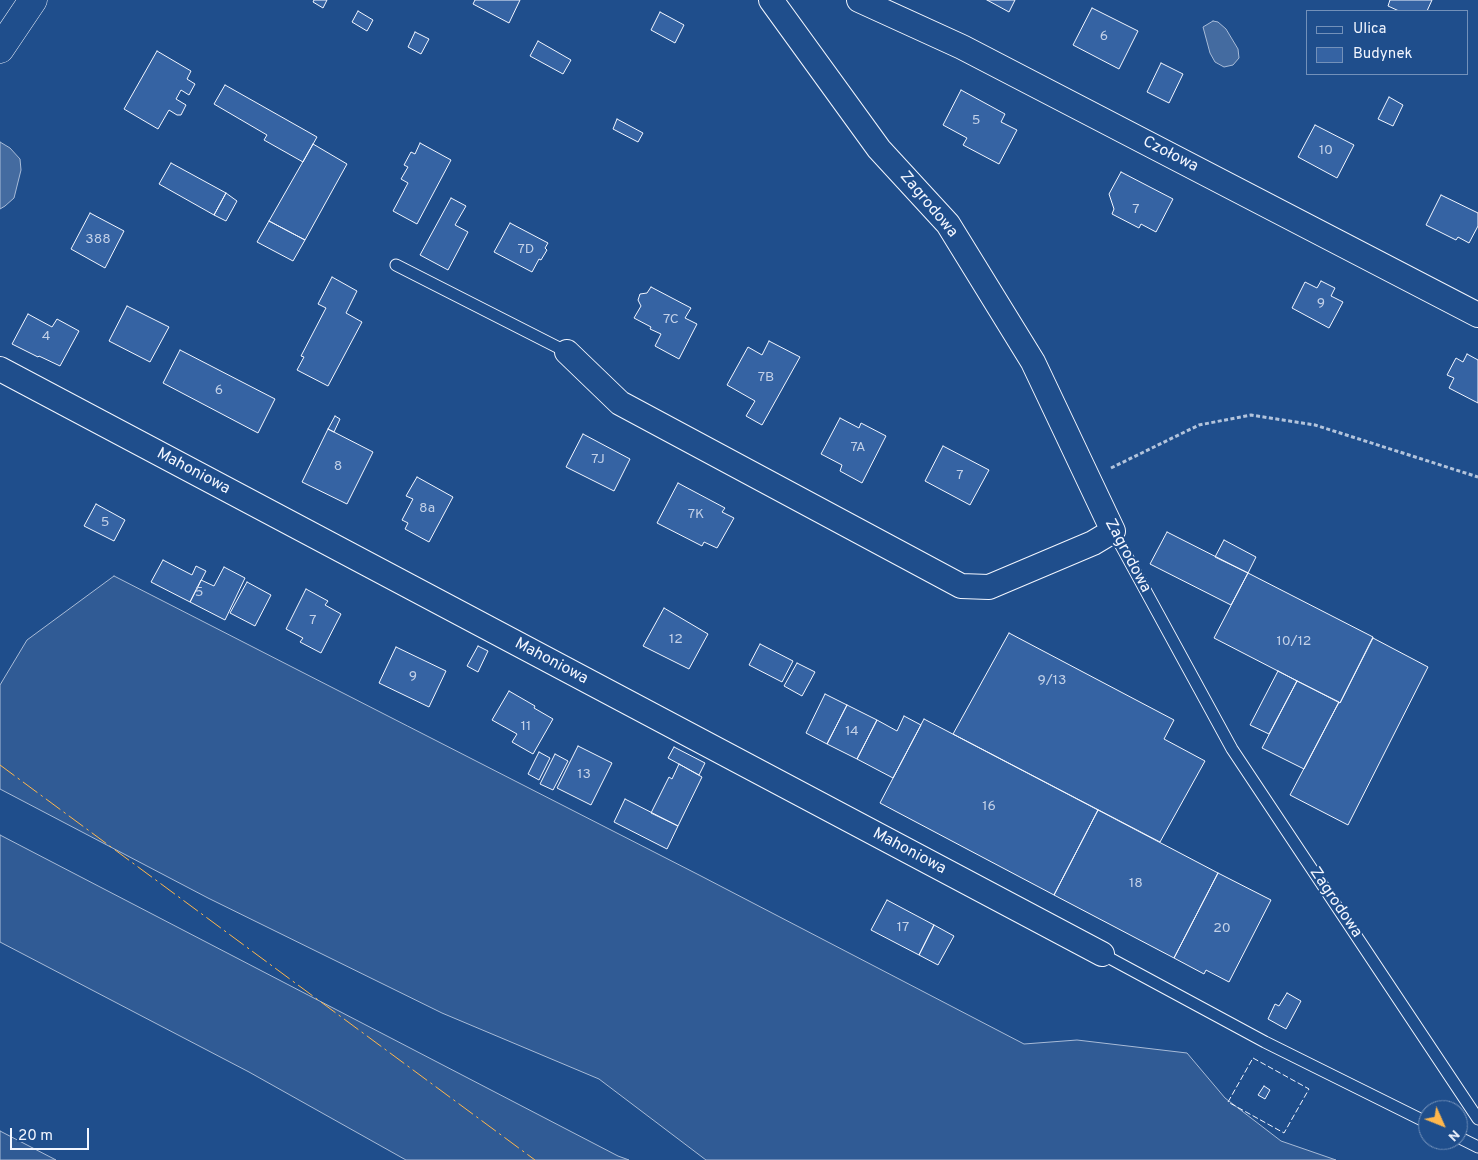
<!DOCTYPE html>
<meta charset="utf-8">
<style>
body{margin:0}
#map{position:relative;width:1478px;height:1160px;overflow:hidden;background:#1f4e8c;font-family:Overpass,sans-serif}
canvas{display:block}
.legend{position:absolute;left:1306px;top:10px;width:162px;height:65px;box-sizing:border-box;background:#1f4e8c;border:1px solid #7391ba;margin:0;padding:6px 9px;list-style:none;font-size:15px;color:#f2f6ff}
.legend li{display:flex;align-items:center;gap:10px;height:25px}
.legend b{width:25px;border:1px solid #7391ba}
.north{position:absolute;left:1418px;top:1100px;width:50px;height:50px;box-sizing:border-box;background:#1f4e8c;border:1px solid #7391ba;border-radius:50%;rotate:134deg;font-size:14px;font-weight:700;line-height:20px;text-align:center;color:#f2f6ff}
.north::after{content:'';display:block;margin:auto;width:18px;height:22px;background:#ffb74d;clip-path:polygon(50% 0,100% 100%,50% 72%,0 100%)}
.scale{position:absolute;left:10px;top:1128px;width:79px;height:22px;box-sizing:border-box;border:2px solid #f2f6ff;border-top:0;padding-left:6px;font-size:15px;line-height:18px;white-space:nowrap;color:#f2f6ff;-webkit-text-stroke:4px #1f4e8c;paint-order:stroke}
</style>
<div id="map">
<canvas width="1478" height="1160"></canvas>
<ul class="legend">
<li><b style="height:6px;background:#1f4e8c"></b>Ulica</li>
<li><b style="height:14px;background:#3563a3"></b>Budynek</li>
</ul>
<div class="north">N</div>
<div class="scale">20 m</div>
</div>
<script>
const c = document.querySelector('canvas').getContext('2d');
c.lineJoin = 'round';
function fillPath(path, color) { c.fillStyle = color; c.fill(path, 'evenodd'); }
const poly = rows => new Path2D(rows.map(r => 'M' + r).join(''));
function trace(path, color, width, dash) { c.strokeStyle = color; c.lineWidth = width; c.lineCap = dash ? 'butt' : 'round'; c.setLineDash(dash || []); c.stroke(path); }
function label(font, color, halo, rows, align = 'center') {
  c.font = font + ' Overpass,sans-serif'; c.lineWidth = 4; c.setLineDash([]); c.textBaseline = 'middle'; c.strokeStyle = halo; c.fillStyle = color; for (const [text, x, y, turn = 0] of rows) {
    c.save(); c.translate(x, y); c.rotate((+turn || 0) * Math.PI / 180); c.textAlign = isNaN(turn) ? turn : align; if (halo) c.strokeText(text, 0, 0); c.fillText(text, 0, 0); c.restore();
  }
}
const built = poly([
 [114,576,701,876,1024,1044,1077,1040,1187,1053,1225,1098,1281,1141,1336,1160,706,1160,599,1079,442,1013,208,898,0,789,0,685,27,640,114,576],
 [0,835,618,1156,629,1160,406,1160,249,1072,0,942,0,835],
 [0,1131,56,1160,0,1160,0,1131]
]);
fillPath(built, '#305b95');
trace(built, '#a8bbd7', 1);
const water = poly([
 [1213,21,1218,22,1226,29,1238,49,1239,58,1233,65,1224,67,1215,62,1210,53,1203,27,1213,21],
 [0,142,10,148,20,159,21,170,14,198,5,206,0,209,0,142]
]);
fillPath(water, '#446ba0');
trace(water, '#a8bbd7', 1);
const building = poly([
 [314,0,327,0,323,8,313,2,314,0],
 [475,0,520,0,509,23,473,4,475,0],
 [987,0,1015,0,1009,12,987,0],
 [1390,0,1432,0,1427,11,1399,11,1388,6,1390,0],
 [1092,8,1138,31,1119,69,1073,45,1092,8],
 [358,11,373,20,367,31,352,22,358,11],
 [660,12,684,25,675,43,651,30,660,12],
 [415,32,429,39,421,54,408,47,415,32],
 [538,41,571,60,563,74,530,56,538,41],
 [157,51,191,71,187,79,195,84,189,95,181,90,176,99,186,105,181,115,177,115,169,110,158,129,124,109,157,51],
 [1161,63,1183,74,1169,103,1147,92,1161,63],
 [225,85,317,137,303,162,264,140,267,135,214,104,225,85],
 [961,90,1005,114,1001,122,1017,130,999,164,963,145,967,138,943,125,961,90],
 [1389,97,1403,105,1393,126,1378,119,1389,97],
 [617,119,643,133,638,142,613,129,617,119],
 [1315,125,1354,145,1337,178,1298,157,1315,125],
 [420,143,451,160,417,224,393,211,408,183,401,179,408,167,404,165,411,152,415,154,420,143],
 [313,144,347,164,305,240,269,221,313,144],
 [171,163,226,193,214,215,159,184,171,163],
 [1121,172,1173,199,1156,232,1141,224,1139,228,1112,214,1114,209,1109,194,1121,172],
 [226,193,237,201,226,221,214,215,226,193],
 [1441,195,1478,213,1478,226,1469,243,1458,237,1456,240,1426,225,1441,195],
 [451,198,466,206,455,225,468,232,448,270,420,255,451,198],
 [90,213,124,231,105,268,71,249,90,213],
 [269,221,305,240,293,261,257,242,269,221],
 [510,223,548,243,545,248,547,250,541,260,539,259,532,272,494,252,510,223],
 [332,277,357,291,346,313,362,322,328,386,297,370,304,357,301,356,326,308,318,304,332,277],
 [1321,281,1335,288,1331,296,1343,302,1329,328,1292,308,1305,282,1317,288,1321,281],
 [651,287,691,308,685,318,697,324,679,359,655,346,661,334,650,329,651,327,634,318,641,306,638,300,640,294,647,293,651,287],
 [127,306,169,327,150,362,109,341,127,306],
 [28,314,52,327,57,319,79,331,60,366,39,356,38,357,12,344,28,314],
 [769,341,800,357,762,425,746,416,755,401,727,385,748,347,762,355,769,341],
 [180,350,275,399,258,433,163,383,180,350],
 [1467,354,1478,360,1478,403,1449,388,1454,378,1447,375,1456,358,1463,362,1467,354],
 [335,416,340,419,334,432,328,429,335,416],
 [840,418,859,428,861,423,886,436,862,483,840,471,842,465,821,454,840,418],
 [328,429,373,452,347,504,302,482,328,429],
 [583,434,630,459,614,491,566,467,583,434],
 [943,446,989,470,970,505,925,481,943,446],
 [417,477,453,497,429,542,405,529,408,523,402,520,413,499,406,496,417,477],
 [678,483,725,508,722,512,734,518,717,548,704,542,702,546,657,523,678,483],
 [96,504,125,520,114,541,84,526,96,504],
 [1167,532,1248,573,1231,605,1150,564,1167,532],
 [1224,540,1256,557,1248,573,1215,557,1224,540],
 [163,560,192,575,196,566,206,571,190,602,151,582,163,560],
 [224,567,245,578,225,620,190,602,201,580,214,586,224,567],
 [1248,573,1373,637,1340,703,1214,638,1248,573],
 [247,582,271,595,255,626,230,613,247,582],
 [306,589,328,601,325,605,341,614,321,653,300,642,303,638,286,629,306,589],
 [664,608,708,634,689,669,643,646,664,608],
 [1009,633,1174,720,1164,739,1205,761,1160,842,953,734,1009,633],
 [1373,638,1428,667,1348,825,1290,795,1339,702,1340,703,1373,638],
 [760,644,793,661,782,682,749,665,760,644],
 [478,646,488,651,478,672,467,666,478,646],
 [396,647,446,671,429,707,379,683,396,647],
 [797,663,815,672,802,696,784,686,797,663],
 [1278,671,1297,681,1269,734,1250,725,1278,671],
 [1297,681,1339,702,1304,769,1262,748,1297,681],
 [509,691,535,706,534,708,553,719,533,754,512,742,517,734,492,720,509,691],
 [825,694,847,705,827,744,806,733,825,694],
 [847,705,877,720,857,759,827,744,847,705],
 [904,716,921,725,893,778,857,759,877,720,897,731,904,716],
 [924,719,1098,810,1054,895,880,803,924,719],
 [578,746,612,763,591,805,557,788,578,746],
 [674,747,705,763,699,775,668,758,674,747],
 [539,752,550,758,539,780,528,774,539,752],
 [555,754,568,761,553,790,540,784,555,754],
 [679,764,702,777,678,826,651,813,669,777,672,779,679,764],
 [625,799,678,826,667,849,614,822,625,799],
 [1098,810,1218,873,1174,958,1054,895,1098,810],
 [1218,873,1271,900,1229,982,1206,970,1204,974,1174,958,1218,873],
 [887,900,934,925,919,955,871,930,887,900],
 [934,925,954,936,938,965,919,955,934,925],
 [1287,993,1301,1001,1286,1029,1268,1019,1275,1004,1279,1006,1287,993],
 [1264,1086,1270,1090,1265,1099,1258,1095,1264,1086]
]);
fillPath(building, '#3563a3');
trace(building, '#f2f6ff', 1);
const lane = poly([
 [396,265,567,352],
 [1113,531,1232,749,1478,1119],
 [1102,954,1265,1042,1428,1123],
 [1458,1137,1478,1147]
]);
const street = poly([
 [859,0,962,47,1478,315],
 [567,352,620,403,961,586,989,587,1093,543,1113,531,1033,362,948,224,879,149,771,0],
 [0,369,1102,954]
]);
const secondary = poly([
 [0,49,33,0]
]);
trace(lane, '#f2f6ff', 13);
trace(street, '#f2f6ff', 26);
trace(secondary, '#f2f6ff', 29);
trace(poly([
 [1111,468,1199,425,1251,415,1315,425,1478,477]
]), '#b3c4dc', 3, [4, 2.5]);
trace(lane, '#1f4e8c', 11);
trace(street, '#1f4e8c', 24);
trace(secondary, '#1f4e8c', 28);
trace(poly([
 [1253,1058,1309,1089,1284,1133,1228,1102,1253,1058]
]), '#f2f6ff', 1, [6, 2.5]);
trace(poly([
 [0,765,535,1160]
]), '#ffb74d', 1, [18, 4, 2.5, 4]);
label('14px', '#c3d1e8', null, [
 ["6",1104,37],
 ["5",976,121],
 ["10",1326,151],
 ["7",1136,210],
 ["388",98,240],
 ["7D",526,250],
 ["9",1321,304],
 ["7C",671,320],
 ["4",46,337],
 ["7B",766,378],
 ["6",219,391],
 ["7A",858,448],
 ["7J",598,460],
 ["8",338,467],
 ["7",960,476],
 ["8a",427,509],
 ["7K",696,515],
 ["5",105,523],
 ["5",199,593],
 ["7",313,621],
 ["12",676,640],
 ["10/12",1294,642],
 ["9",413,677],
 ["9/13",1052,681],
 ["11",526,727],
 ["14",852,732],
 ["13",584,775],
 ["16",989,807],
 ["18",1136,884],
 ["17",903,928],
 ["20",1222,929]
]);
label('16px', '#f2f6ff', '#1f4e8c', [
 ["Czołowa",1170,155,27],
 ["Zagrodowa",928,205,50],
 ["Mahoniowa",193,472,28],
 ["Zagrodowa",1127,556,62],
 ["Mahoniowa",551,662,28],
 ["Mahoniowa",909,852,28],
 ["Zagrodowa",1335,903,56]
]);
</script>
